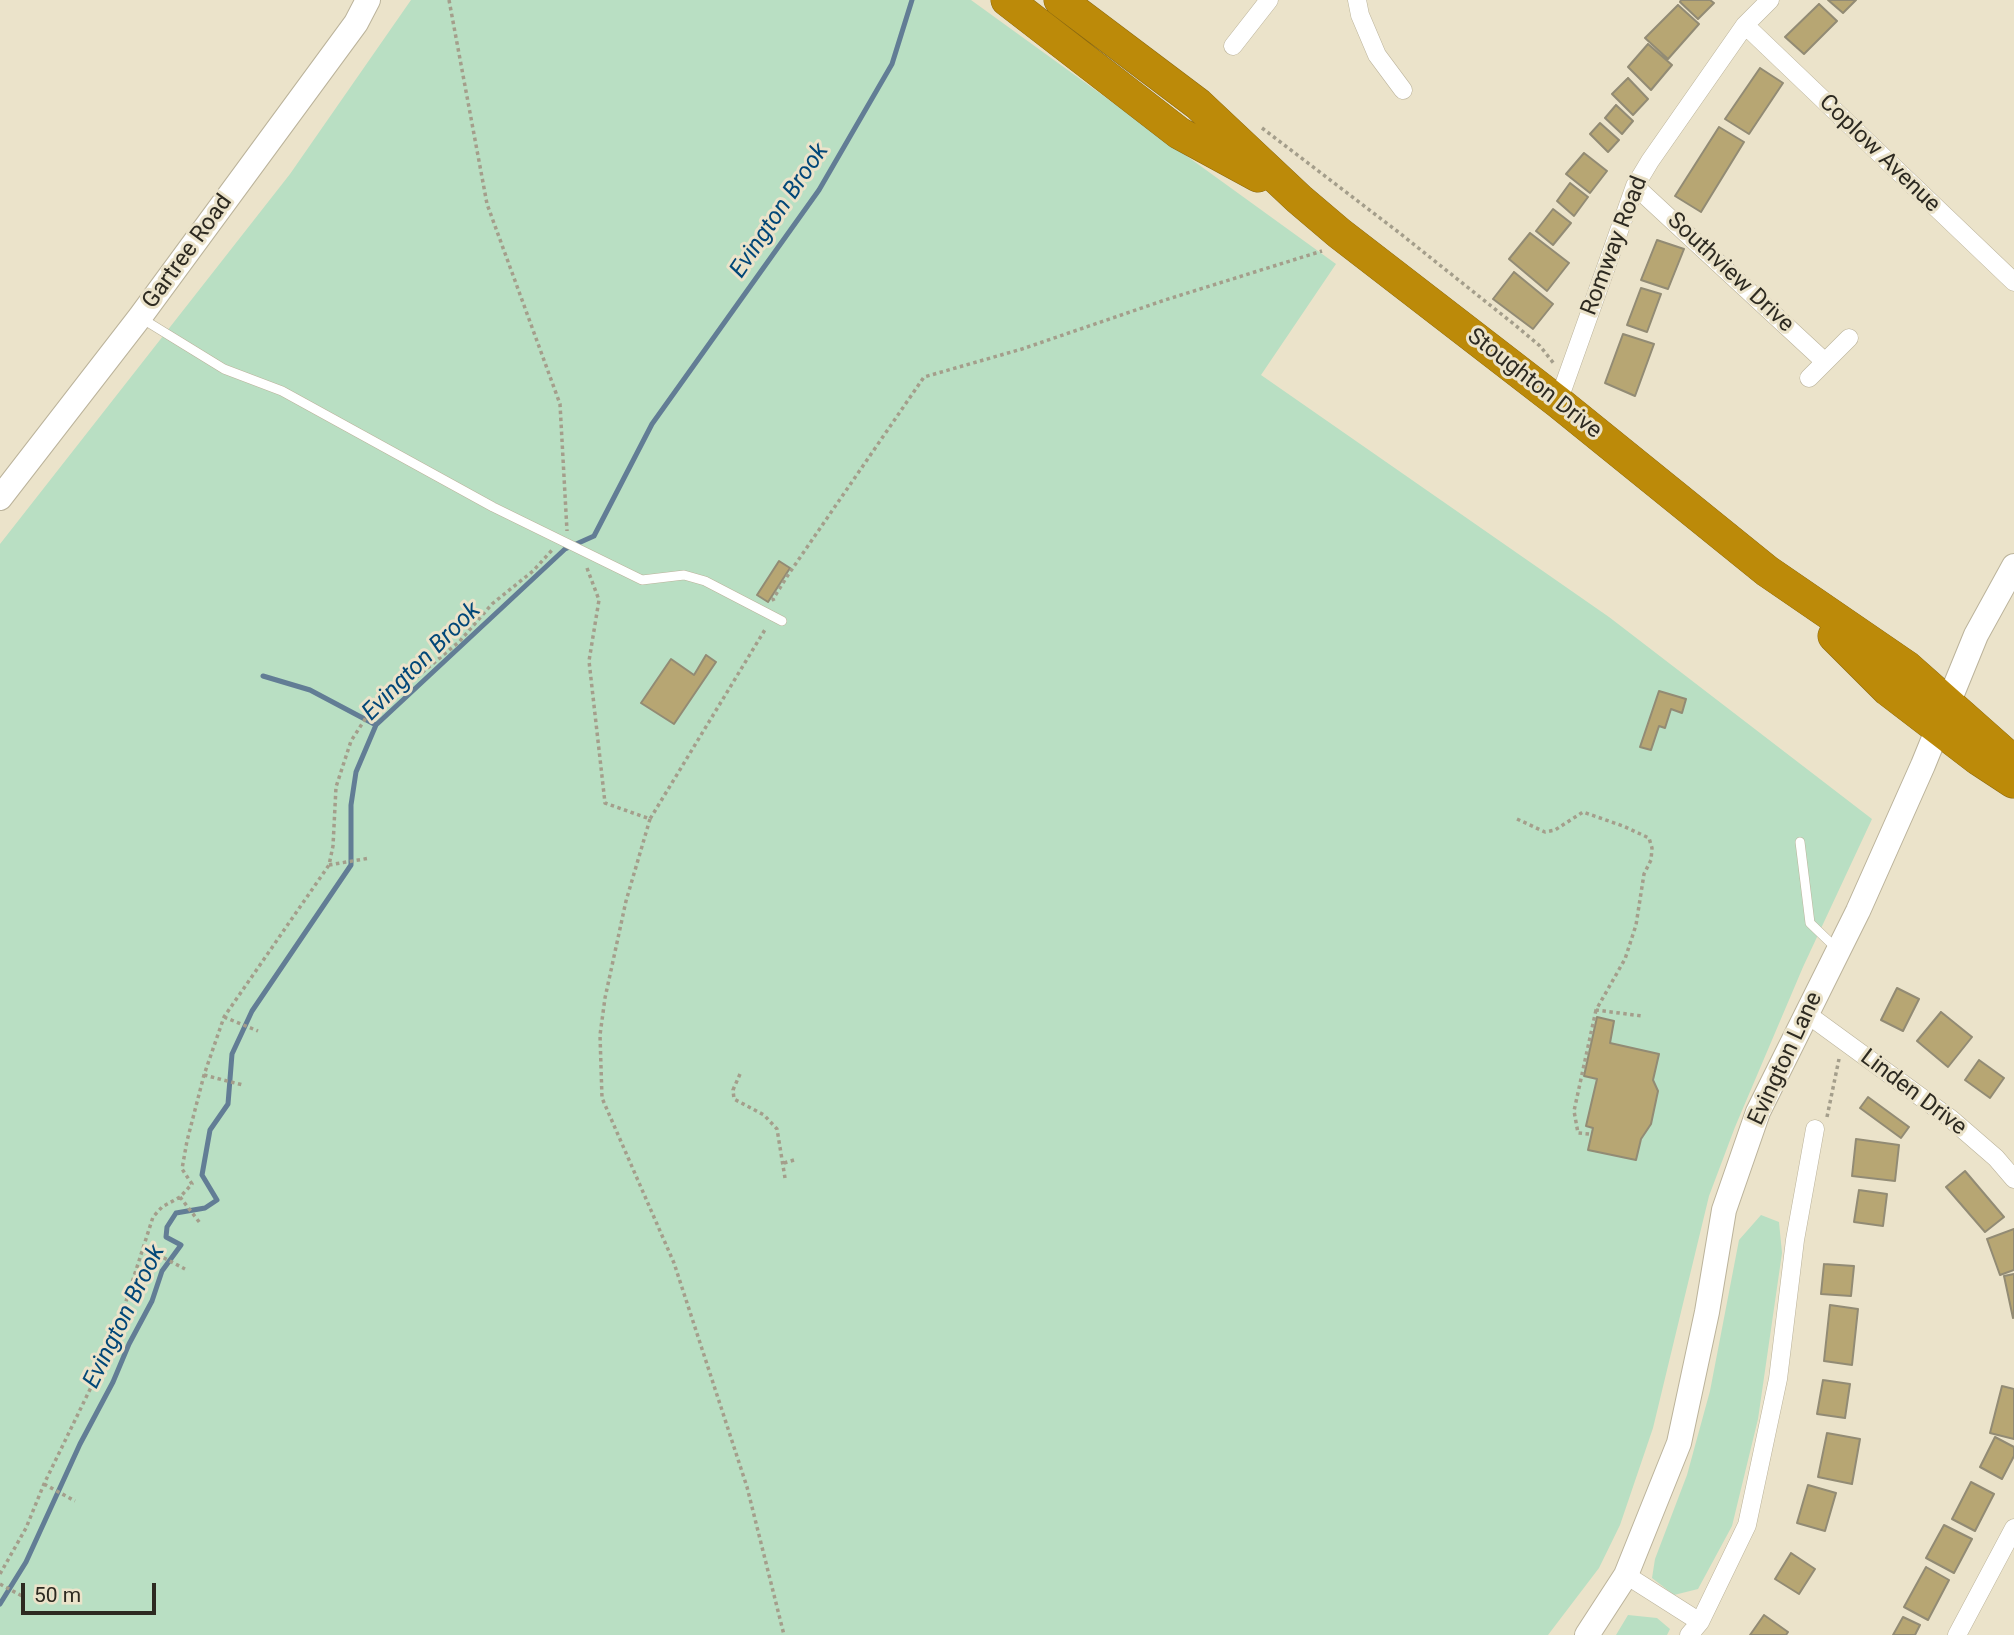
<!DOCTYPE html>
<style>
body{margin:0}
#map{position:relative;width:2014px;height:1635px;overflow:hidden;background:#ebe3ca;font-family:Roboto,sans-serif}
canvas{display:block}
.scale{position:absolute;left:21px;top:1583px;width:135px;height:32px;box-sizing:border-box;border:4px solid #2d2a21;border-top:0;padding-left:9px;font-size:21px;line-height:24px;white-space:nowrap;color:#2d2a21;-webkit-text-stroke:5px #ebe3ca;paint-order:stroke}
</style>
<div id="map">
<canvas width="2014" height="1635"></canvas>
<div class="scale">50 m</div>
</div>
<script>
const c = document.querySelector('canvas').getContext('2d');
c.lineJoin = 'round';
function fillPath(path, color) { c.fillStyle = color; c.fill(path, 'evenodd'); }
const poly = rows => new Path2D(rows.map(r => 'M' + r).join(''));
function trace(path, color, width, dash) { c.strokeStyle = color; c.lineWidth = width; c.lineCap = dash ? 'butt' : 'round'; c.setLineDash(dash || []); c.stroke(path); }
function label(font, color, halo, rows, align = 'center') {
  c.font = font + ' Roboto,sans-serif'; c.lineWidth = 6; c.setLineDash([]); c.textBaseline = 'middle'; c.strokeStyle = halo; c.fillStyle = color; for (const [text, x, y, turn = 0] of rows) {
    c.save(); c.translate(x, y); c.rotate((+turn || 0) * Math.PI / 180); c.textAlign = isNaN(turn) ? turn : align; if (halo) c.strokeText(text, 0, 0); c.fillText(text, 0, 0); c.restore();
  }
}
fillPath(poly([
 [411,0,971,0,1336,264,1261,375,1609,617,1872,819,1803,967,1735,1127,1709,1196,1653,1428,1620,1525,1599,1568,1548,1635,0,1635,0,544,290,174],
 [1761,1215,1779,1222,1782,1253,1758,1419,1732,1526,1698,1589,1674,1595,1652,1578,1655,1559,1687,1475,1710,1391,1739,1240],
 [1628,1615,1657,1618,1670,1629,1667,1635,1616,1635]
]), '#b9dfc3');
trace(poly([
 [263,676,310,690,376,725],
 [0,1604,26,1562,80,1444,113,1382,129,1344,152,1301,162,1271,181,1245,166,1237,167,1227,176,1213,205,1208,217,1200,202,1175,210,1130,228,1104,232,1054,252,1011,351,865,351,805,356,772,376,725,565,549,594,536,652,424,819,190,892,64,912,0]
]), '#627d95', 5);
const building = poly([
 [1681,0,1710,0,1714,3,1698,19,1680,2,1681,0],
 [1828,0,1856,0,1843,13,1828,0],
 [1819,4,1837,21,1804,54,1785,37,1819,4],
 [1678,5,1699,24,1668,59,1645,38,1678,5],
 [1648,44,1672,65,1651,90,1628,67,1648,44],
 [1760,68,1783,83,1749,134,1725,119,1760,68],
 [1628,78,1648,99,1633,115,1612,94,1628,78],
 [1616,105,1633,121,1622,134,1605,118,1616,105],
 [1600,123,1619,140,1608,152,1590,134,1600,123],
 [1719,127,1744,142,1701,212,1675,196,1719,127],
 [1584,153,1607,171,1590,193,1566,174,1584,153],
 [1570,183,1588,197,1574,216,1557,201,1570,183],
 [1553,209,1571,223,1553,245,1536,231,1553,209],
 [1530,233,1569,263,1547,291,1509,259,1530,233],
 [1657,240,1684,249,1668,289,1641,280,1657,240],
 [1514,272,1553,304,1533,329,1493,299,1514,272],
 [1641,288,1661,294,1647,332,1627,325,1641,288],
 [1623,334,1654,344,1635,396,1605,383,1623,334],
 [779,561,790,568,768,602,757,595,779,561],
 [706,655,716,662,674,724,641,703,671,659,694,675,706,655],
 [1659,691,1686,699,1682,713,1671,709,1665,728,1659,726,1651,750,1640,747,1659,691],
 [1897,988,1919,999,1903,1031,1881,1020,1897,988],
 [1941,1012,1972,1037,1948,1067,1917,1041,1941,1012],
 [1597,1017,1614,1021,1610,1043,1659,1054,1653,1080,1658,1091,1651,1124,1641,1139,1636,1160,1588,1150,1593,1128,1586,1126,1597,1079,1584,1076,1597,1017],
 [1979,1060,2004,1078,1990,1098,1965,1080,1979,1060],
 [1868,1097,1909,1127,1901,1138,1860,1108,1868,1097],
 [1856,1139,1899,1145,1895,1181,1852,1176,1856,1139],
 [1965,1171,2004,1217,1985,1232,1946,1187,1965,1171],
 [1859,1190,1887,1194,1883,1226,1854,1222,1859,1190],
 [2014,1229,2014,1270,2000,1275,1987,1239,2014,1229],
 [1824,1264,1854,1266,1851,1296,1821,1294,1824,1264],
 [2014,1274,2014,1317,2013,1318,2004,1276,2014,1274],
 [1830,1305,1858,1309,1852,1365,1824,1361,1830,1305],
 [1823,1380,1850,1384,1845,1418,1817,1414,1823,1380],
 [2002,1386,2014,1389,2014,1439,1990,1433,2002,1386],
 [1827,1433,1860,1439,1852,1484,1818,1477,1827,1433],
 [1995,1437,2014,1447,2014,1456,2002,1479,1980,1467,1995,1437],
 [1971,1482,1994,1494,1975,1531,1952,1519,1971,1482],
 [1808,1485,1836,1493,1825,1531,1797,1523,1808,1485],
 [1944,1525,1972,1539,1954,1573,1926,1558,1944,1525],
 [1791,1553,1815,1569,1799,1594,1775,1579,1791,1553],
 [1926,1567,1949,1580,1928,1620,1904,1607,1926,1567],
 [1764,1615,1788,1632,1786,1635,1750,1635,1764,1615],
 [1903,1617,1920,1625,1915,1635,1893,1635,1903,1617]
]);
fillPath(building, '#b7a673');
trace(building, '#928b74', 2);
const lane = poly([
 [141,318,224,369,282,391,493,507,642,580,684,575,705,581,782,621],
 [1800,842,1810,923,1836,948]
]);
const street = poly([
 [1357,0,1360,15,1377,55,1403,90],
 [1745,25,2014,282],
 [1233,46,1269,0],
 [1635,186,1824,361],
 [1809,378,1849,338],
 [1558,402,1635,186,1650,161,1745,25,1770,0],
 [1807,1014,1951,1119,1996,1158,2014,1179],
 [1626,1575,1700,1622,1689,1635],
 [1700,1622,1747,1525,1778,1379,1795,1240,1815,1129],
 [1957,1635,2014,1528]
]);
const secondary = poly([
 [0,498,140,317,356,23,368,0],
 [1587,1635,1626,1575,1679,1443,1707,1312,1724,1210,1758,1112,1858,911,1923,765,1976,635,2014,566]
]);
const highway = poly([
 [1007,0,1179,133,1258,176],
 [1060,0,1198,104,1299,199,1339,233,1558,402,1767,571,1907,667,2014,762],
 [1834,636,1888,690,1978,759,2013,782]
]);
trace(lane, '#bbb39b', 10);
trace(street, '#bbb39b', 19);
trace(secondary, '#bbb39b', 26);
trace(highway, '#8a6811', 33);
trace(poly([
 [449,0,487,204,560,404,567,531],
 [1262,128,1397,231,1515,325,1540,346,1555,365],
 [587,568,599,600,589,661,605,803,650,819,766,628],
 [774,601,773,599,788,575,924,377,1022,349,1165,300,1322,251],
 [650,819,626,901,605,998,600,1035,602,1098,674,1263,747,1487,784,1635],
 [1517,819,1545,832,1555,830,1583,812,1623,826,1649,838,1652,848,1651,860,1644,874,1636,925,1625,959,1596,1010,1642,1016],
 [329,865,370,858],
 [224,1017,258,1031],
 [740,1074,733,1090,734,1099,764,1115,777,1129,785,1178],
 [204,1075,243,1085],
 [1827,1117,1839,1059],
 [1589,1134,1578,1133,1574,1111,1596,1010],
 [784,1163,794,1160],
 [180,1197,200,1223],
 [145,1248,185,1269],
 [44,1484,75,1501],
 [0,1574,26,1528,44,1484,113,1342,153,1217,162,1207,180,1197,192,1184,182,1169,187,1141,204,1075,224,1017,329,865,333,846,336,787,351,741,369,713,401,690,459,642,492,604,533,571,553,549],
 [0,1584,22,1596]
]), '#a49e8b', 3.5, [3.5, 3.5]);
trace(lane, '#fff', 9);
trace(street, '#fff', 18);
trace(secondary, '#fff', 24);
trace(highway, '#bc8a09', 32);
label('23px', '#2d2a21', '#ebe3ca', [
 ["Coplow Avenue",1879,154,44],
 ["Romway Road",1615,246,-69],
 ["Gartree Road",188,252,-54],
 ["Southview Drive",1730,273,43],
 ["Stoughton Drive",1534,384,38],
 ["Evington Lane",1786,1059,-65],
 ["Linden Drive",1913,1093,37]
]);
label('italic 24px', '#024778', '#ebe3ca', [
 ["Evington Brook",780,211,-56],
 ["Evington Brook",422,662,-45],
 ["Evington Brook",125,1317,-64]
]);
</script>
